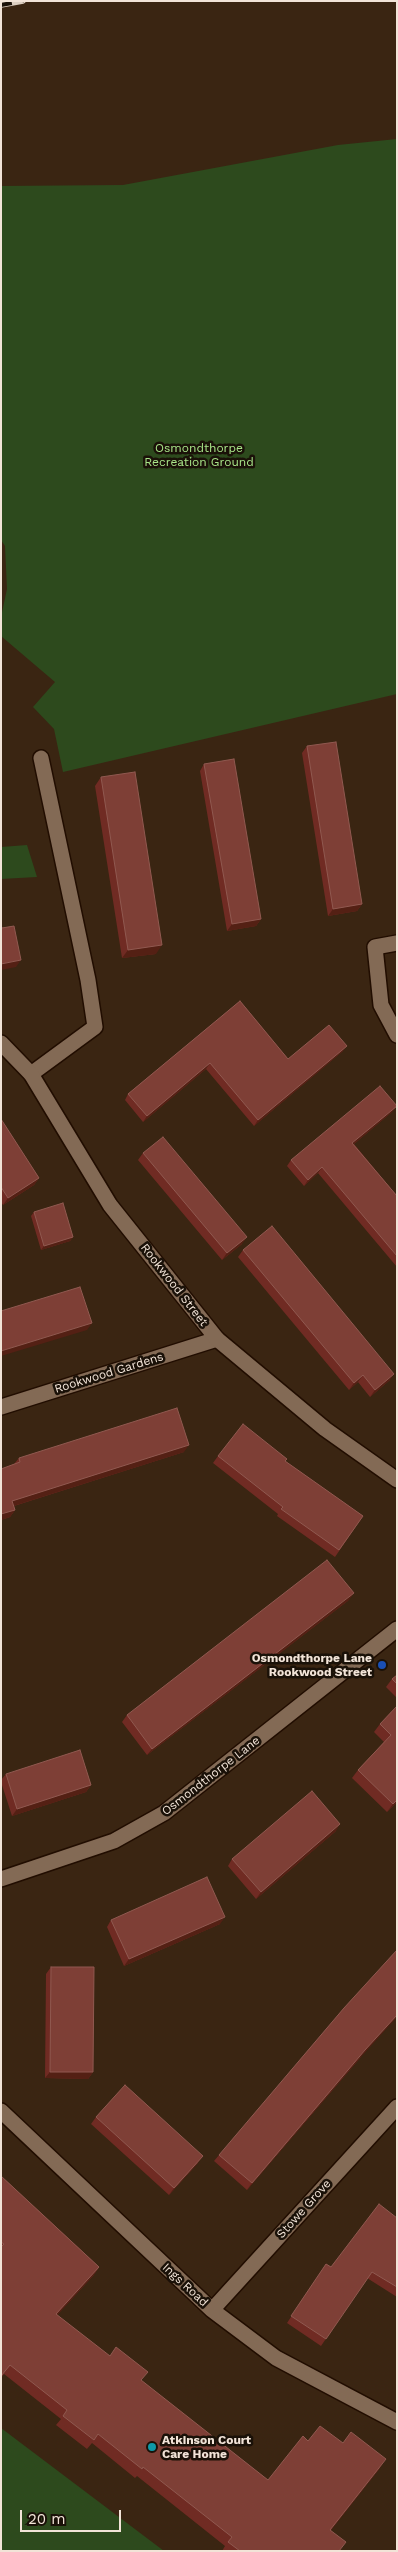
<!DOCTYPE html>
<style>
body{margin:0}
#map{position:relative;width:398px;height:2552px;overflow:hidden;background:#3a2512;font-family:"Work Sans",sans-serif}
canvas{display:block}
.frame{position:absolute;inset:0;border:2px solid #f2e4d8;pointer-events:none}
.scale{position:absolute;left:20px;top:2510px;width:101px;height:22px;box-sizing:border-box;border:2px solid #f2e4d8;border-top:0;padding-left:6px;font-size:15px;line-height:18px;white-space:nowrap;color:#f2e4d8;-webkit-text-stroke:4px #1a1108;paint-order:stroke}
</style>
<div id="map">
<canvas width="398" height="2552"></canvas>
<div class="frame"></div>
<div class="scale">20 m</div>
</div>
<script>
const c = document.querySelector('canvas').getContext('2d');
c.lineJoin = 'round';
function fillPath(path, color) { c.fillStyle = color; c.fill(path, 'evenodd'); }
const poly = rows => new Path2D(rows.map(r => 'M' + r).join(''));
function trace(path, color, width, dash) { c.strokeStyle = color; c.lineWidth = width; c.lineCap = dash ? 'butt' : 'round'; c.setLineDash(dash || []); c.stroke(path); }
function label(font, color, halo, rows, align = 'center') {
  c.font = font + ' "Work Sans",sans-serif'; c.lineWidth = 5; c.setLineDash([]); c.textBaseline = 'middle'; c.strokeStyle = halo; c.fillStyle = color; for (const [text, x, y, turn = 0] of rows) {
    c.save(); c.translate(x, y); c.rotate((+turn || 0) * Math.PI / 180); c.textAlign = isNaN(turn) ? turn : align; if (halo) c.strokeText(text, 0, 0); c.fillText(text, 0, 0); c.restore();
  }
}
fillPath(poly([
 [397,139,397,694,63,772,54,729,33,707,55,682,1,636,1,617,7,589,5,546,1,540,1,186,123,185,338,145],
 [27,845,37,877,1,879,1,847],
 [1,2428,164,2551,1,2551]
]), '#2d4a1d');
const street = poly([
 [397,943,375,947,381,1005,397,1035],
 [31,1074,95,1027,88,980,41,758],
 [1,1407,217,1339],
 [1,2111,212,2310,276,2358,397,2422],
 [212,2310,397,2107]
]);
const secondary = poly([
 [1,1043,31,1074,110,1205,217,1339,325,1429,397,1480],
 [1,1879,114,1841,164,1813,397,1629]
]);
trace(street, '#210d00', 18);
trace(secondary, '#210d00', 18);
trace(street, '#836a55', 15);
trace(secondary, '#836a55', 15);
const rail = poly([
 [1,5,23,1]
]);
trace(rail, '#ddcfc2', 5.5);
trace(rail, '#1a1108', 4, [11]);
fillPath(poly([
 [307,746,362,904,357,911,328,916,302,753],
 [204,764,261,919,256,926,227,931,200,771],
 [101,777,156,954,122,958,95,786],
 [240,1001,288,1059,343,1051,254,1126,206,1069,143,1122,125,1100,128,1094],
 [392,1112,354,1144,397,1196,397,1267,318,1173,304,1186,287,1166,291,1160],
 [1,1119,39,1178,34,1185,3,1205,1,1202],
 [143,1153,242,1244,222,1260,138,1160],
 [34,1212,73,1237,70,1241,41,1250,31,1216],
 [243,1250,390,1380,370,1397,358,1382,349,1390,238,1257],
 [184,1452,14,1506,15,1510,10,1517,1,1520,1,1469,14,1464,19,1458],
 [218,1456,285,1461,363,1516,335,1557,277,1516,278,1514,213,1463],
 [349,1600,147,1755,122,1722,127,1715],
 [397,1675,397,1698,386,1687,392,1679],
 [397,1706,397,1802,387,1812,352,1778,358,1770,384,1742,374,1732,380,1724],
 [6,1774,91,1785,86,1792,12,1816,1,1782,1,1780],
 [336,1831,256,1899,228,1866,232,1859],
 [111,1920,220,1924,124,1966,107,1927],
 [51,1967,93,2072,88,2079,45,2078,46,1974],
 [361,2057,247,2190,214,2161,219,2155],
 [96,2117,198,2163,169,2195,91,2124],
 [1,2176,99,2267,93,2276,57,2315,268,2480,308,2441,343,2443,380,2468,331,2530,340,2551,222,2551,225,2546,137,2476,135,2478,92,2443,87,2449,56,2425,61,2419,4,2374,1,2378],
 [397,2218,397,2297,367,2278,321,2346,287,2323,326,2264,331,2267]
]), '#702b23');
fillPath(poly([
 [362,904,357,911,328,916,333,909],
 [261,919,256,926,227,931,232,924],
 [162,945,156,954,122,958,128,950],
 [21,960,16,967,1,970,1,964],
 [347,1046,343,1051,254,1126,258,1120],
 [210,1063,206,1069,143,1122,147,1116],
 [397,1106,392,1112,348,1149,352,1143],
 [322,1167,318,1173,304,1186,308,1180],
 [39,1178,34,1185,3,1205,8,1198],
 [73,1237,70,1241,41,1250,44,1246],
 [247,1237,242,1244,222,1260,227,1253],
 [92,1323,87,1330,1,1356,1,1351],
 [394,1374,390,1380,370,1397,375,1390],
 [363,1375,358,1382,349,1390,354,1383],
 [189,1445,184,1452,7,1508,12,1501],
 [15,1510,10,1517,1,1520,1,1514],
 [354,1593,349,1600,147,1755,152,1749],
 [91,1785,86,1792,12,1816,17,1809],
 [397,1800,397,1802,387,1812,393,1804],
 [340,1824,336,1831,256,1899,261,1892],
 [225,1917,220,1924,124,1966,129,1959],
 [397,2015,397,2017,361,2057,247,2190,252,2183,365,2050],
 [50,2072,93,2072,88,2079,45,2078],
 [203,2156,198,2163,169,2195,174,2188],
 [99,2267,93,2276,50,2323,56,2314],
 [386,2459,380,2468,324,2539,330,2530]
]), '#542014');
const building = poly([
 [336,742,362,904,333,909,307,746,336,742],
 [234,759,261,919,232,924,204,764,234,759],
 [135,772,162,945,128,950,101,777,135,772],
 [1,925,2,928,14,926,21,960,1,964,1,925],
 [240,1001,288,1059,329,1025,347,1046,258,1120,210,1063,147,1116,128,1094,240,1001],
 [380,1086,397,1106,352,1143,397,1196,397,1256,322,1167,308,1180,291,1160,380,1086],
 [1,1119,39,1178,8,1198,1,1187,1,1119],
 [163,1137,247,1237,227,1253,143,1153,163,1137],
 [63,1203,73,1237,44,1246,34,1212,63,1203],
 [272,1226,394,1374,375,1390,363,1375,354,1383,243,1250,272,1226],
 [80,1287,92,1323,1,1351,1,1311,80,1287],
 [177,1408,189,1445,12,1501,15,1510,1,1514,1,1469,20,1462,19,1458,177,1408],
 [243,1424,287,1459,285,1461,363,1516,339,1550,281,1509,283,1507,218,1456,243,1424],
 [327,1560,354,1593,152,1749,127,1715,327,1560],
 [397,1675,397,1684,392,1679,397,1675],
 [397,1706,397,1800,393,1804,358,1770,391,1735,380,1724,397,1706],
 [80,1750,91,1785,17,1809,6,1774,80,1750],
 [312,1791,340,1824,261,1892,232,1859,312,1791],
 [207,1877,225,1917,129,1959,111,1920,207,1877],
 [397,1950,397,2015,365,2050,252,2183,219,2155,344,2008,397,1950],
 [51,1967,94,1967,93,2072,50,2072,51,1967],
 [125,2085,203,2156,174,2188,96,2117,125,2085],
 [1,2176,99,2267,56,2314,110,2356,116,2347,148,2372,141,2380,268,2480,303,2436,308,2441,320,2426,343,2443,351,2432,386,2459,330,2530,346,2542,339,2551,240,2551,228,2542,232,2537,143,2467,142,2469,98,2434,94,2440,63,2416,67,2410,10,2365,1,2376,1,2247,4,2244,1,2242,1,2176],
 [379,2204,397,2218,397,2287,372,2272,326,2339,291,2316,326,2264,331,2267,379,2204]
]);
fillPath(building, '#7e3f36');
trace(building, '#905950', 1);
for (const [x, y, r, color] of [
 [382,1665,5,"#1a4fb4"],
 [152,2447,5,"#0f9aa8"]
]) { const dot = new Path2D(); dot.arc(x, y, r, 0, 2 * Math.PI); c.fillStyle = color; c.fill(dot); trace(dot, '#1a1108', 2); }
label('12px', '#a9e589', '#1a1108', [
 ["Osmondthorpe",199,448],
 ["Recreation Ground",199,462]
]);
label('12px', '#f2e4d8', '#1a1108', [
 ["Rookwood Street",174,1285,52],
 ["Rookwood Gardens",109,1373,-17],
 ["Osmondthorpe Lane",211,1776,-38],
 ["Stowe Grove",304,2209,-48],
 ["Ings Road",185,2285,43]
]);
label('bold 12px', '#f2e4d8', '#1a1108', [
 ["Osmondthorpe Lane",372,1658],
 ["Rookwood Street",372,1672],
 ["Atkinson Court",162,2440,"left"],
 ["Care Home",162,2454,"left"]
], 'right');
</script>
